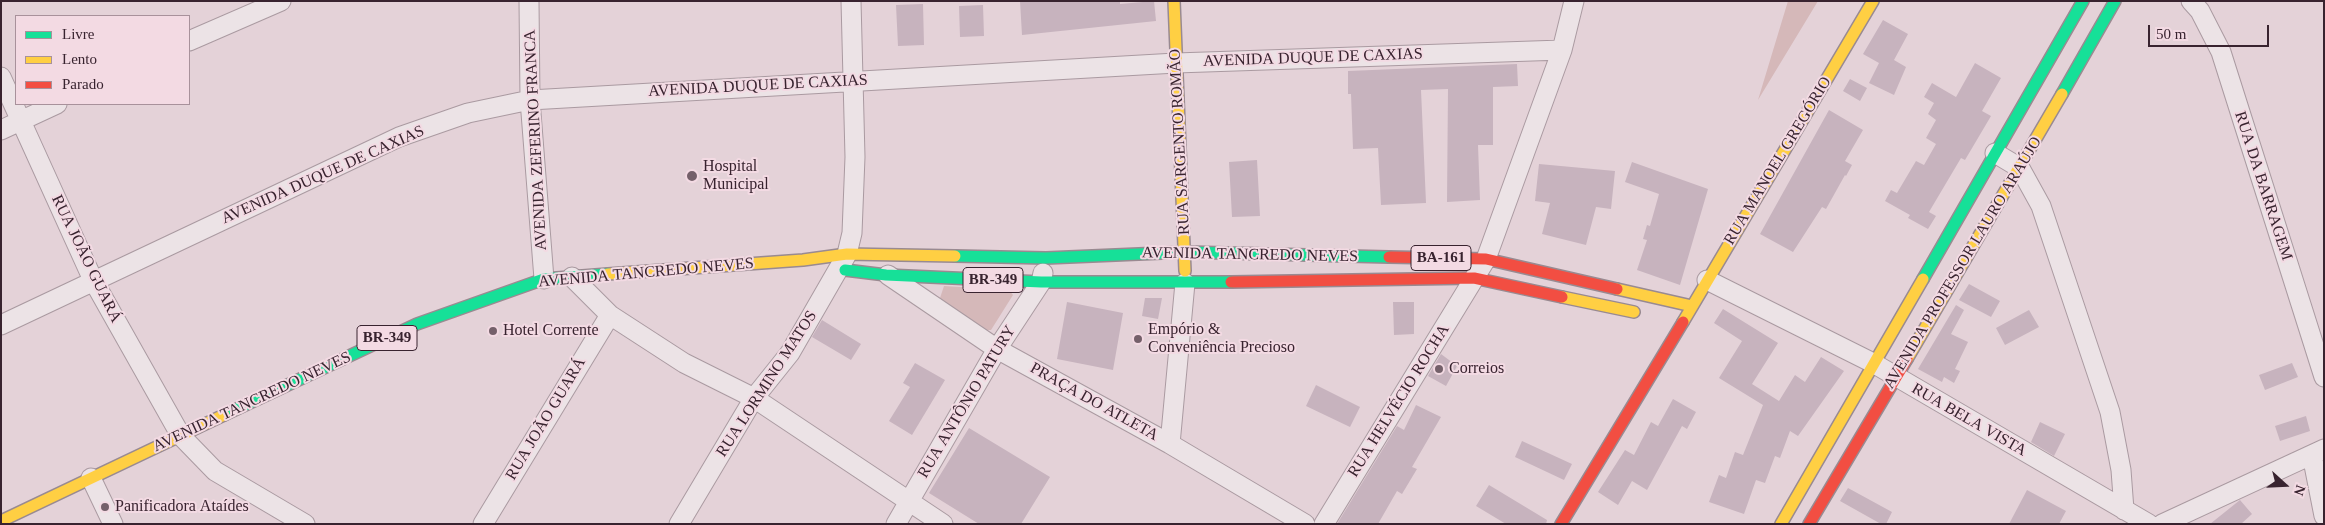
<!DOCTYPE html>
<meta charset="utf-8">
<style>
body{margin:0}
#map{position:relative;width:2325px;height:525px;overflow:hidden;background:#e4d2d8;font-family:"Times New Roman",serif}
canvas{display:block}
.frame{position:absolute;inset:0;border:2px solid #38232f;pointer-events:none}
.legend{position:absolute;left:15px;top:15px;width:175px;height:90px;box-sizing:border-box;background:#f3dae3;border:1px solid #a8919b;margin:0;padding:6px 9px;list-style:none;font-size:15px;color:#38232f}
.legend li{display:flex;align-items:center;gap:10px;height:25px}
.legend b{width:25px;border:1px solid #a8919b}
.north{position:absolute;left:2260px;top:460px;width:50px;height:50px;-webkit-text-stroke:4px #f3dae3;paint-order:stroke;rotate:110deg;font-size:14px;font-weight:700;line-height:20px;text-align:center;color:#38232f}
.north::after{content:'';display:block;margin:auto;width:18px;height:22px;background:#38232f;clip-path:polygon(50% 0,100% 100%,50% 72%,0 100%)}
.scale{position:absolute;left:2148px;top:25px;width:121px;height:22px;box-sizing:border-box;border:2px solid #38232f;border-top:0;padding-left:6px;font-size:15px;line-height:18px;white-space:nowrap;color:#38232f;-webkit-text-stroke:4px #f3dae3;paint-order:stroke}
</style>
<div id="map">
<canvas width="2325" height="525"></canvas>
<div class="frame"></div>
<ul class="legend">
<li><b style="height:6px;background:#16e098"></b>Livre</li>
<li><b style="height:6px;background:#ffcf43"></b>Lento</li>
<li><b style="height:6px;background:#f24e42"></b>Parado</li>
</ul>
<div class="north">N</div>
<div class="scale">50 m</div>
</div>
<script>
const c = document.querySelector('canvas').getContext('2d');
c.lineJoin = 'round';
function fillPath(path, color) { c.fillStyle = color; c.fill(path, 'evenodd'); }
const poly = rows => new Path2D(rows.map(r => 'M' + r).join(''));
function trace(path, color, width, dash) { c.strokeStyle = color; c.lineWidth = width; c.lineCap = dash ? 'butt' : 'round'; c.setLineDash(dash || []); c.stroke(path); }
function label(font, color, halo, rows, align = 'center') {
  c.font = font + ' "Times New Roman",serif'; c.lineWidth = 4; c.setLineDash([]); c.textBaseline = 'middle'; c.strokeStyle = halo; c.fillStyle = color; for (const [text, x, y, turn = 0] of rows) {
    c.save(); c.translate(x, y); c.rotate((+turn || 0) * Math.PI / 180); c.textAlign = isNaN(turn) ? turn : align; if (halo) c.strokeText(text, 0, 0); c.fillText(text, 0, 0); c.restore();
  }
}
fillPath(poly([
 [1788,1,1818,1,1758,100],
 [944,286,1009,290,1013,295,991,330,984,330,938,304]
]), '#d5b8b9');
fillPath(poly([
 [1020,1,1120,1,1120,4,1154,1,1156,21,1022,35],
 [923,4,924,45,898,46,896,5],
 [983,5,984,36,960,37,959,6],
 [1883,20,1908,34,1894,60,1906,67,1894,95,1869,83,1879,63,1863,54],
 [1975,63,2001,78,1982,111,1991,116,1965,160,1961,158,1929,212,1936,216,1928,229,1908,218,1910,215,1885,201,1891,190,1897,193,1916,161,1924,165,1936,144,1926,138,1936,120,1928,114,1934,103,1924,97,1932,83,1956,97],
 [1517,64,1518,86,1493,87,1493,145,1478,145,1480,200,1447,202,1448,89,1421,90,1426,203,1381,205,1378,148,1353,149,1351,94,1348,94,1348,71],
 [1850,79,1867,88,1860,101,1843,91],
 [1829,110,1863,130,1845,161,1852,165,1846,176,1845,175,1826,209,1822,207,1793,252,1760,234],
 [1257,160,1260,216,1232,217,1229,162],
 [1632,162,1708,189,1680,285,1637,270,1647,240,1643,239,1647,225,1650,226,1659,194,1625,182],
 [1539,164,1615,171,1611,209,1596,207,1586,245,1542,234,1550,203,1535,201],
 [1969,284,2000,301,1991,317,1959,300],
 [1145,298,1162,298,1158,319,1142,316],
 [1067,302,1123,313,1113,370,1057,359],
 [1393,302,1414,302,1414,334,1394,335],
 [1956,305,1964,310,1951,334,1968,342,1955,369,1960,371,1954,383,1944,377,1942,382,1918,369],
 [1723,309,1778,343,1752,384,1779,401,1795,375,1805,382,1821,357,1844,371,1798,436,1790,431,1780,458,1775,456,1765,483,1756,480,1744,514,1709,502,1719,475,1726,478,1735,452,1743,455,1763,405,1719,378,1742,341,1714,323],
 [2029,310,2039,327,2005,345,1996,328],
 [822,320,861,344,851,360,812,337],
 [1441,354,1457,366,1446,386,1428,376],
 [915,363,945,380,912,435,889,421,910,387,903,383],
 [2292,363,2298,377,2265,390,2259,375],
 [1316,385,1360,407,1350,427,1306,406],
 [1673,399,1696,412,1687,429,1682,426,1647,490,1632,481,1618,505,1598,492,1625,450,1634,455,1651,422,1658,426],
 [1416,405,1441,417,1412,467,1417,469,1402,494,1397,491,1378,524,1337,524,1397,426,1404,430],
 [2306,416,2310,431,2280,441,2275,426],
 [2040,422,2065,434,2054,456,2031,442],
 [969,428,1050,477,1021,524,979,524,929,493],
 [1522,441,1572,464,1564,480,1515,457],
 [1489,485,1547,520,1546,524,1506,524,1476,506],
 [1848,488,1892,512,1886,524,1881,524,1840,501],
 [2027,490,2066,511,2059,524,2009,524],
 [2240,500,2252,514,2241,524,2210,524]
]), '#c7b3be');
const street = poly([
 [529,1,530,100,544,279],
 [2191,1,2200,11,2221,52,2324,377],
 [189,41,281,1],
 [1,77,93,280,181,436,215,471,305,524],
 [1,130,57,104],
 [1995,153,2020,168,2041,206,2110,412,2121,470,2124,510],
 [888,275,997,349,1170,444,1305,524],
 [572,277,610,315,684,363,754,398,943,524],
 [1707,280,1873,363,2149,524],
 [1,325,399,137,468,113,530,100,1176,63,1562,50],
 [1170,444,1185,283],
 [2312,455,2324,516],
 [91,478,113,524],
 [483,524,610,315],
 [679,524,754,398,790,353,847,254,852,233,855,157,851,1],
 [896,524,997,349,1041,282,1043,273],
 [1324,524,1486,259,1562,50,1574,1],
 [2162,524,2324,449]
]);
const fast = poly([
 [2062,94,2115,1],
 [955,256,1046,258,1185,252,1389,257],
 [845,270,886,275,1041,282,1231,282],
 [1923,279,2083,1],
 [224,415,417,324,544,279,608,274]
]);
const slow = poly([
 [1174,1,1185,271],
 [608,274,803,260,847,254,955,256],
 [1617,289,1692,306],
 [1562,297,1634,312],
 [1683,322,1873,1],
 [1907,359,2062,94],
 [1,521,224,415],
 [1781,524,1923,279]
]);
const jam = poly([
 [1389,257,1486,259,1617,289],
 [1231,282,1474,278,1562,297],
 [1561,524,1683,322],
 [1809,524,1907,359]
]);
trace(street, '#aa9aa1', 21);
trace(fast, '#998a91', 14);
trace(slow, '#998a91', 14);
trace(jam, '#998a91', 14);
trace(street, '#ece3e6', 19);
trace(fast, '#16e098', 11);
trace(slow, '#ffcf43', 11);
trace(jam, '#f24e42', 11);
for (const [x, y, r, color] of [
 [692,176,6,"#74606a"],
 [493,331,5,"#74606a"],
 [1138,339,5,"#74606a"],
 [1439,369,5,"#74606a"],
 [105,507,5,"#74606a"]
]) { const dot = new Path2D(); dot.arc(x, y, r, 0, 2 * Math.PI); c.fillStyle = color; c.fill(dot); trace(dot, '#f3dae3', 2); }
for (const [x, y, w] of [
 [1441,258,60],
 [993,280,60],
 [387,338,60]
]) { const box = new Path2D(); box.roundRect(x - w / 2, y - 12.5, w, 25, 4); c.fillStyle = '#f3dae3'; c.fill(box); trace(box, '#38232f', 1); }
label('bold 15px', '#38232f', null, [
 ["BA-161",1441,258],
 ["BR-349",993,280],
 ["BR-349",387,338]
]);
label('16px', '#38232f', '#f3dae3', [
 ["AVENIDA DUQUE DE CAXIAS",1313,58,-2],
 ["AVENIDA DUQUE DE CAXIAS",758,86,-3],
 ["AVENIDA ZEFERINO FRANCA",536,140,-93],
 ["RUA SARGENTO ROMÃO",1180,142,-93],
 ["RUA MANOEL GREGÓRIO",1778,161,-59],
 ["AVENIDA DUQUE DE CAXIAS",323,175,-24],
 ["RUA DA BARRAGEM",2263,186,72],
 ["AVENIDA TANCREDO NEVES",1250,255,1],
 ["RUA JOÃO GUARÁ",86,259,64],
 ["AVENIDA PROFESSOR LAURO ARAÚJO",1963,263,-59],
 ["AVENIDA TANCREDO NEVES",646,273,-5],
 ["RUA LORMINO MATOS",767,384,-57],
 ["RUA HELVÉCIO ROCHA",1399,401,-58],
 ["AVENIDA TANCREDO NEVES",252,402,-25],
 ["RUA ANTÔNIO PATURY",967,402,-59],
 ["PRAÇA DO ATLETA",1094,402,29],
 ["RUA JOÃO GUARÁ",546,419,-59],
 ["RUA BELA VISTA",1969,420,30]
]);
label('16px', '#38232f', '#f3dae3', [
 ["Hospital",703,167],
 ["Municipal",703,185],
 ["Empório &",1148,330],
 ["Conveniência Precioso",1148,348],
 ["Hotel Corrente",503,331],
 ["Correios",1449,369],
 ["Panificadora Ataídes",115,507]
], 'left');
</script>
